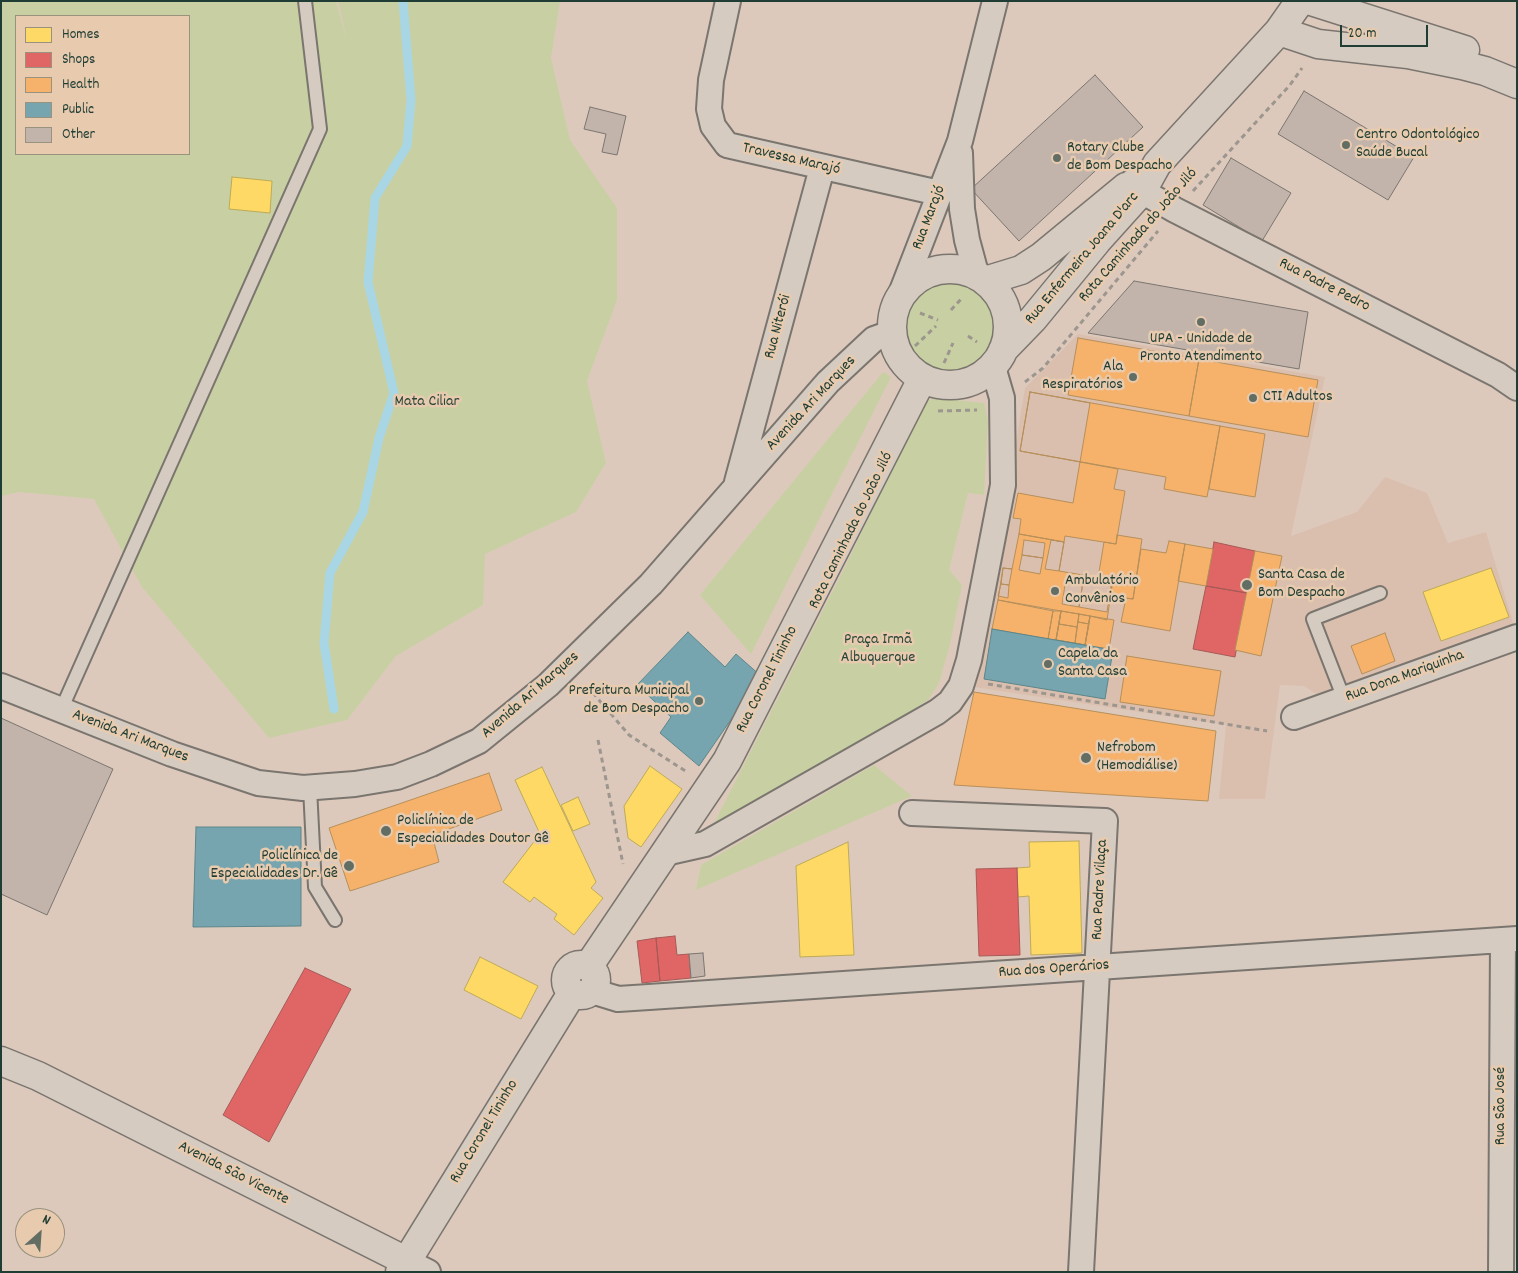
<!DOCTYPE html>
<meta charset="utf-8">
<style>
body{margin:0}
#map{position:relative;width:1518px;height:1273px;overflow:hidden;background:#ddc9bc;font-family:Dekko,sans-serif}
canvas{display:block}
.frame{position:absolute;inset:0;border:2px solid #1f3d34;pointer-events:none}
.legend{position:absolute;left:15px;top:15px;width:175px;height:140px;box-sizing:border-box;background:#e8cbaf;border:1px solid #98927e;margin:0;padding:6px 9px;list-style:none;font-size:15px;color:#1f3d34}
.legend li{display:flex;align-items:center;gap:10px;height:25px}
.legend b{width:25px;border:1px solid #98927e}
.north{position:absolute;left:15px;top:1208px;width:50px;height:50px;box-sizing:border-box;background:#e8cbaf;border:1px solid #98927e;border-radius:50%;rotate:26deg;font-size:14px;font-weight:700;line-height:20px;text-align:center;color:#1f3d34}
.north::after{content:'';display:block;margin:auto;width:18px;height:22px;background:#626e64;clip-path:polygon(50% 0,100% 100%,50% 72%,0 100%)}
.scale{position:absolute;left:1340px;top:25px;width:88px;height:22px;box-sizing:border-box;border:2px solid #1f3d34;border-top:0;padding-left:6px;font-size:15px;line-height:18px;white-space:nowrap;color:#1f3d34;-webkit-text-stroke:4px #e8cbaf;paint-order:stroke}
</style>
<div id="map">
<canvas width="1518" height="1273"></canvas>
<div class="frame"></div>
<ul class="legend">
<li><b style="height:14px;background:#ffd966"></b>Homes</li>
<li><b style="height:14px;background:#e06666"></b>Shops</li>
<li><b style="height:14px;background:#f6b26b"></b>Health</li>
<li><b style="height:14px;background:#76a5af"></b>Public</li>
<li><b style="height:14px;background:#c2b3ab"></b>Other</li>
</ul>
<div class="north">N</div>
<div class="scale">20 m</div>
</div>
<script>
const c = document.querySelector('canvas').getContext('2d');
c.lineJoin = 'round';
function fillPath(path, color) { c.fillStyle = color; c.fill(path, 'evenodd'); }
const poly = rows => new Path2D(rows.map(r => 'M' + r).join(''));
function trace(path, color, width, dash) { c.strokeStyle = color; c.lineWidth = width; c.lineCap = dash ? 'butt' : 'round'; c.setLineDash(dash || []); c.stroke(path); }
function label(font, color, halo, rows, align = 'center') {
  c.font = font + ' Dekko,sans-serif'; c.lineWidth = 5; c.setLineDash([]); c.textBaseline = 'middle'; c.strokeStyle = halo; c.fillStyle = color; for (const [text, x, y, turn = 0] of rows) {
    c.save(); c.translate(x, y); c.rotate((+turn || 0) * Math.PI / 180); c.textAlign = isNaN(turn) ? turn : align; if (halo) c.strokeText(text, 0, 0); c.fillText(text, 0, 0); c.restore();
  }
}
fillPath(poly([
 [1078,334,1325,377,1291,536,1357,512,1385,477,1427,493,1448,543,1486,532,1514,626,1316,694,1304,686,1280,685,1265,799,1219,799,1226,725,974,687,1025,388]
]), '#dbbfae');
fillPath(poly([
 [1,1,336,1,348,45,338,1,560,1,551,58,570,140,617,208,617,300,587,381,606,463,576,512,485,554,483,605,396,656,347,720,269,738,142,587,94,499,20,492,1,496],
 [16,16,189,16,189,154,16,154],
 '901 328a50 50 0 1 1 100 0a50 50 0 1 1-100 0Z',
 [883,372,891,377,751,654,700,595],
 [935,398,984,403,988,420,984,495,968,493,949,570,962,585,950,644,939,683,928,700,896,721,709,833,841,575,924,402],
 [874,765,912,796,696,890,701,865]
]), '#c8d0a3');
const homes = poly([
 [232,177,272,181,270,213,229,209,232,177],
 [1491,568,1509,617,1441,641,1423,592,1491,568],
 [650,766,682,789,641,847,628,838,624,806,650,766],
 [542,767,596,882,591,888,603,898,574,935,554,919,557,914,534,897,530,902,503,882,540,834,515,780,542,767],
 [578,797,590,824,573,831,561,805,578,797],
 [1079,841,1082,953,1031,955,1029,896,1018,897,1017,868,1030,867,1029,842,1079,841],
 [848,842,854,955,800,957,796,866,848,842],
 [480,957,538,986,521,1019,464,990,480,957]
]);
fillPath(homes, '#ffd966');
trace(homes, '#bcaa57', 1);
const shops = poly([
 [1214,542,1255,551,1247,593,1206,586,1214,542],
 [1206,586,1247,593,1235,657,1193,649,1206,586],
 [1017,868,1020,955,979,956,976,869,1017,868],
 [675,936,677,955,689,954,691,978,660,981,656,938,675,936],
 [656,938,660,981,642,983,637,941,656,938],
 [305,968,351,989,269,1142,223,1115,305,968]
]);
fillPath(shops, '#e06666');
trace(shops, '#a65a57', 1);
const health = poly([
 [1078,338,1199,359,1189,416,1068,395,1078,338],
 [1199,359,1318,380,1308,437,1189,416,1199,359],
 [1030,392,1220,426,1207,497,1164,489,1166,477,1020,451,1030,392],
 [1030,392,1090,403,1080,462,1020,451,1030,392],
 [1220,426,1265,434,1255,497,1209,489,1220,426],
 [1080,462,1118,469,1114,489,1125,491,1116,544,1065,536,1064,542,1019,534,1021,519,1013,518,1018,493,1073,503,1080,462],
 [1019,534,1064,542,1059,571,1113,580,1107,620,1090,616,1085,645,1056,640,1061,611,998,600,1003,568,1012,569,1019,534],
 [1117,535,1142,539,1133,599,1110,596,1113,580,1098,578,1104,542,1116,544,1117,535],
 [1024,540,1045,543,1043,558,1022,555,1024,540],
 [1051,540,1064,542,1059,571,1045,569,1051,540],
 [1169,541,1185,544,1170,631,1121,622,1126,598,1133,599,1141,549,1166,553,1169,541],
 [1185,544,1213,549,1206,586,1178,581,1185,544],
 [1255,551,1282,556,1261,656,1235,650,1255,551],
 [1022,555,1043,558,1040,574,1019,570,1022,555],
 [1003,568,1012,569,1009,585,1001,584,1003,568],
 [1066,579,1083,582,1079,607,1062,604,1066,579],
 [1083,582,1111,586,1107,612,1079,607,1083,582],
 [1001,584,1009,585,1008,598,998,596,1001,584],
 [998,600,1053,611,1048,639,992,629,998,600],
 [1053,611,1061,611,1056,640,1048,639,1053,611],
 [1061,611,1090,616,1085,645,1056,640,1061,611],
 [1061,611,1079,614,1077,627,1059,624,1061,611],
 [1079,614,1090,616,1089,624,1078,622,1079,614],
 [1090,616,1114,620,1109,649,1085,645,1090,616],
 [1078,622,1089,624,1085,645,1075,643,1078,622],
 [1059,624,1077,627,1075,643,1056,640,1059,624],
 [1385,633,1395,661,1362,674,1351,646,1385,633],
 [1127,656,1221,671,1214,716,1120,702,1127,656],
 [974,692,1216,731,1208,801,954,785,974,692],
 [489,773,502,810,432,835,439,862,350,891,329,828,489,773]
]);
fillPath(health, '#f6b26b');
trace(health, '#b68f5a', 1);
const public = poly([
 [992,629,1113,650,1105,699,984,679,992,629],
 [688,632,725,667,736,654,761,676,699,766,660,733,671,717,637,685,688,632],
 [196,827,301,827,301,926,193,927,196,827]
]);
fillPath(public, '#76a5af');
trace(public, '#5c868a', 1);
trace(poly([
 [334,709,324,643,330,573,363,512,379,438,394,393,368,282,375,198,407,146,411,100,403,1]
]), '#a9d6e4', 9);
const building = poly([
 [1095,75,1143,127,1019,241,971,189,1095,75],
 [1304,91,1414,157,1388,200,1278,134,1304,91],
 [590,107,626,116,617,155,602,152,606,134,584,129,590,107],
 [1231,158,1291,193,1262,241,1203,205,1231,158],
 [1134,281,1308,312,1299,369,1088,333,1134,281],
 [1,718,113,769,47,915,1,894,1,718],
 [703,953,705,976,691,978,689,954,703,953]
]);
fillPath(building, '#c2b3ab');
trace(building, '#7a766f', 1);
const service = poly([
 [1344,699,1313,619,1380,593],
 [61,710,320,129,305,1],
 [310,788,315,887,335,920]
]);
const minor = poly([
 [728,1,711,80,709,109,713,126,727,145,939,193],
 [960,153,962,209,967,240,977,277],
 [1132,182,1147,194,1175,210,1498,375,1517,388],
 [900,296,960,141,995,1],
 [737,482,822,168],
 [1,686,172,754,258,783,303,788,355,784,397,777,431,764,479,741,548,685,651,584,828,382,874,339,891,333],
 [1294,717,1517,637],
 [912,813,1105,821,1081,1272],
 [665,853,705,844,937,712,950,702,961,686,969,660,1003,485,1002,398,993,367],
 [592,991,618,999,649,997,1517,939],
 [406,1261,428,1272],
 [1501,1272,1503,940]
]);
const secondary = poly([
 [1311,1,1465,50],
 [1279,31,1318,44,1408,54,1462,65,1485,71,1517,84],
 '892 327a58 58 0 1 1 116 0a58 58 0 1 1-116 0Z',
 [985,281,1021,270,1041,257,1126,187],
 [1003,350,1033,319,1097,241,1142,191,1157,164,1279,31,1300,1],
 '566 980a15 15 0 1 1 30 0a15 15 0 1 1-30 0Z',
 [588,967,727,761,922,379],
 [1,1061,38,1076,406,1261],
 [400,1272,572,993]
]);
trace(service, '#7a766f', 16);
trace(minor, '#7a766f', 28);
trace(secondary, '#7a766f', 31);
trace(poly([
 [1193,191,1290,85,1302,68],
 [951,310,962,298],
 [920,313,938,320],
 [968,336,977,342],
 [915,346,936,326],
 [944,363,953,343],
 [1025,382,1043,368,1158,231],
 [938,411,977,410],
 [988,684,1267,731],
 [587,686,629,735,687,772],
 [598,740,623,864]
]), '#9c968e', 3, [5, 4]);
trace(service, '#d6cbc1', 12);
trace(minor, '#d6cbc1', 24);
trace(secondary, '#d6cbc1', 28);
for (const [x, y, r, color] of [
 [1346,145,5,"#626e64"],
 [1057,158,5,"#626e64"],
 [1201,322,5,"#626e64"],
 [1133,377,5,"#626e64"],
 [1253,398,5,"#626e64"],
 [1247,585,6,"#626e64"],
 [1055,591,5,"#626e64"],
 [1048,664,5,"#626e64"],
 [699,701,5,"#626e64"],
 [1086,758,6,"#626e64"],
 [386,831,6,"#626e64"],
 [349,866,6,"#626e64"]
]) { const dot = new Path2D(); dot.arc(x, y, r, 0, 2 * Math.PI); c.fillStyle = color; c.fill(dot); trace(dot, '#e8cbaf', 2); }
label('16px', '#1f3d34', '#e8cbaf', [
 ["Centro Odontológico",1356,136],
 ["Saúde Bucal",1356,154],
 ["Rotary Clube",1067,149],
 ["de Bom Despacho",1067,167],
 ["UPA - Unidade de",1201,340,"center"],
 ["Pronto Atendimento",1201,358,"center"],
 ["Ala",1123,368,"right"],
 ["Respiratórios",1123,386,"right"],
 ["CTI Adultos",1263,398],
 ["Santa Casa de",1258,576],
 ["Bom Despacho",1258,594],
 ["Ambulatório",1065,582],
 ["Convênios",1065,600],
 ["Capela da",1058,655],
 ["Santa Casa",1058,673],
 ["Prefeitura Municipal",689,692,"right"],
 ["de Bom Despacho",689,710,"right"],
 ["Nefrobom",1097,749],
 ["(Hemodiálise)",1097,767],
 ["Policlínica de",397,822],
 ["Especialidades Doutor Gê",397,840],
 ["Policlínica de",338,857,"right"],
 ["Especialidades Dr. Gê",338,875,"right"]
], 'left');
label('16px', '#1f3d34', '#e8cbaf', [
 ["Travessa Marajó",791,160,13],
 ["Rua Marajó",930,218,-69],
 ["Rota Caminhada do João Jiló",1139,236,-49],
 ["Rua Enfermeira Joana D'arc",1083,259,-50],
 ["Rua Padre Pedro",1324,286,27],
 ["Rua Niterói",779,327,-75],
 ["Avenida Ari Marques",812,404,-47],
 ["Rota Caminhada do João Jiló",852,531,-64],
 ["Rua Dona Mariquinha",1405,677,-20],
 ["Rua Coronel Tininho",768,680,-63],
 ["Avenida Ari Marques",531,696,-41],
 ["Avenida Ari Marques",130,737,21],
 ["Rua Padre Vilaça",1101,890,-87],
 ["Rua dos Operários",1054,970,-4],
 ["Rua São José",1502,1106,-90],
 ["Rua Coronel Tininho",485,1132,-59],
 ["Avenida São Vicente",233,1174,27]
]);
label('16px', '#274538', '#e8cbaf', [
 ["Mata Ciliar",427,403],
 ["Praça Irmã",878,641],
 ["Albuquerque",878,659]
]);
</script>
